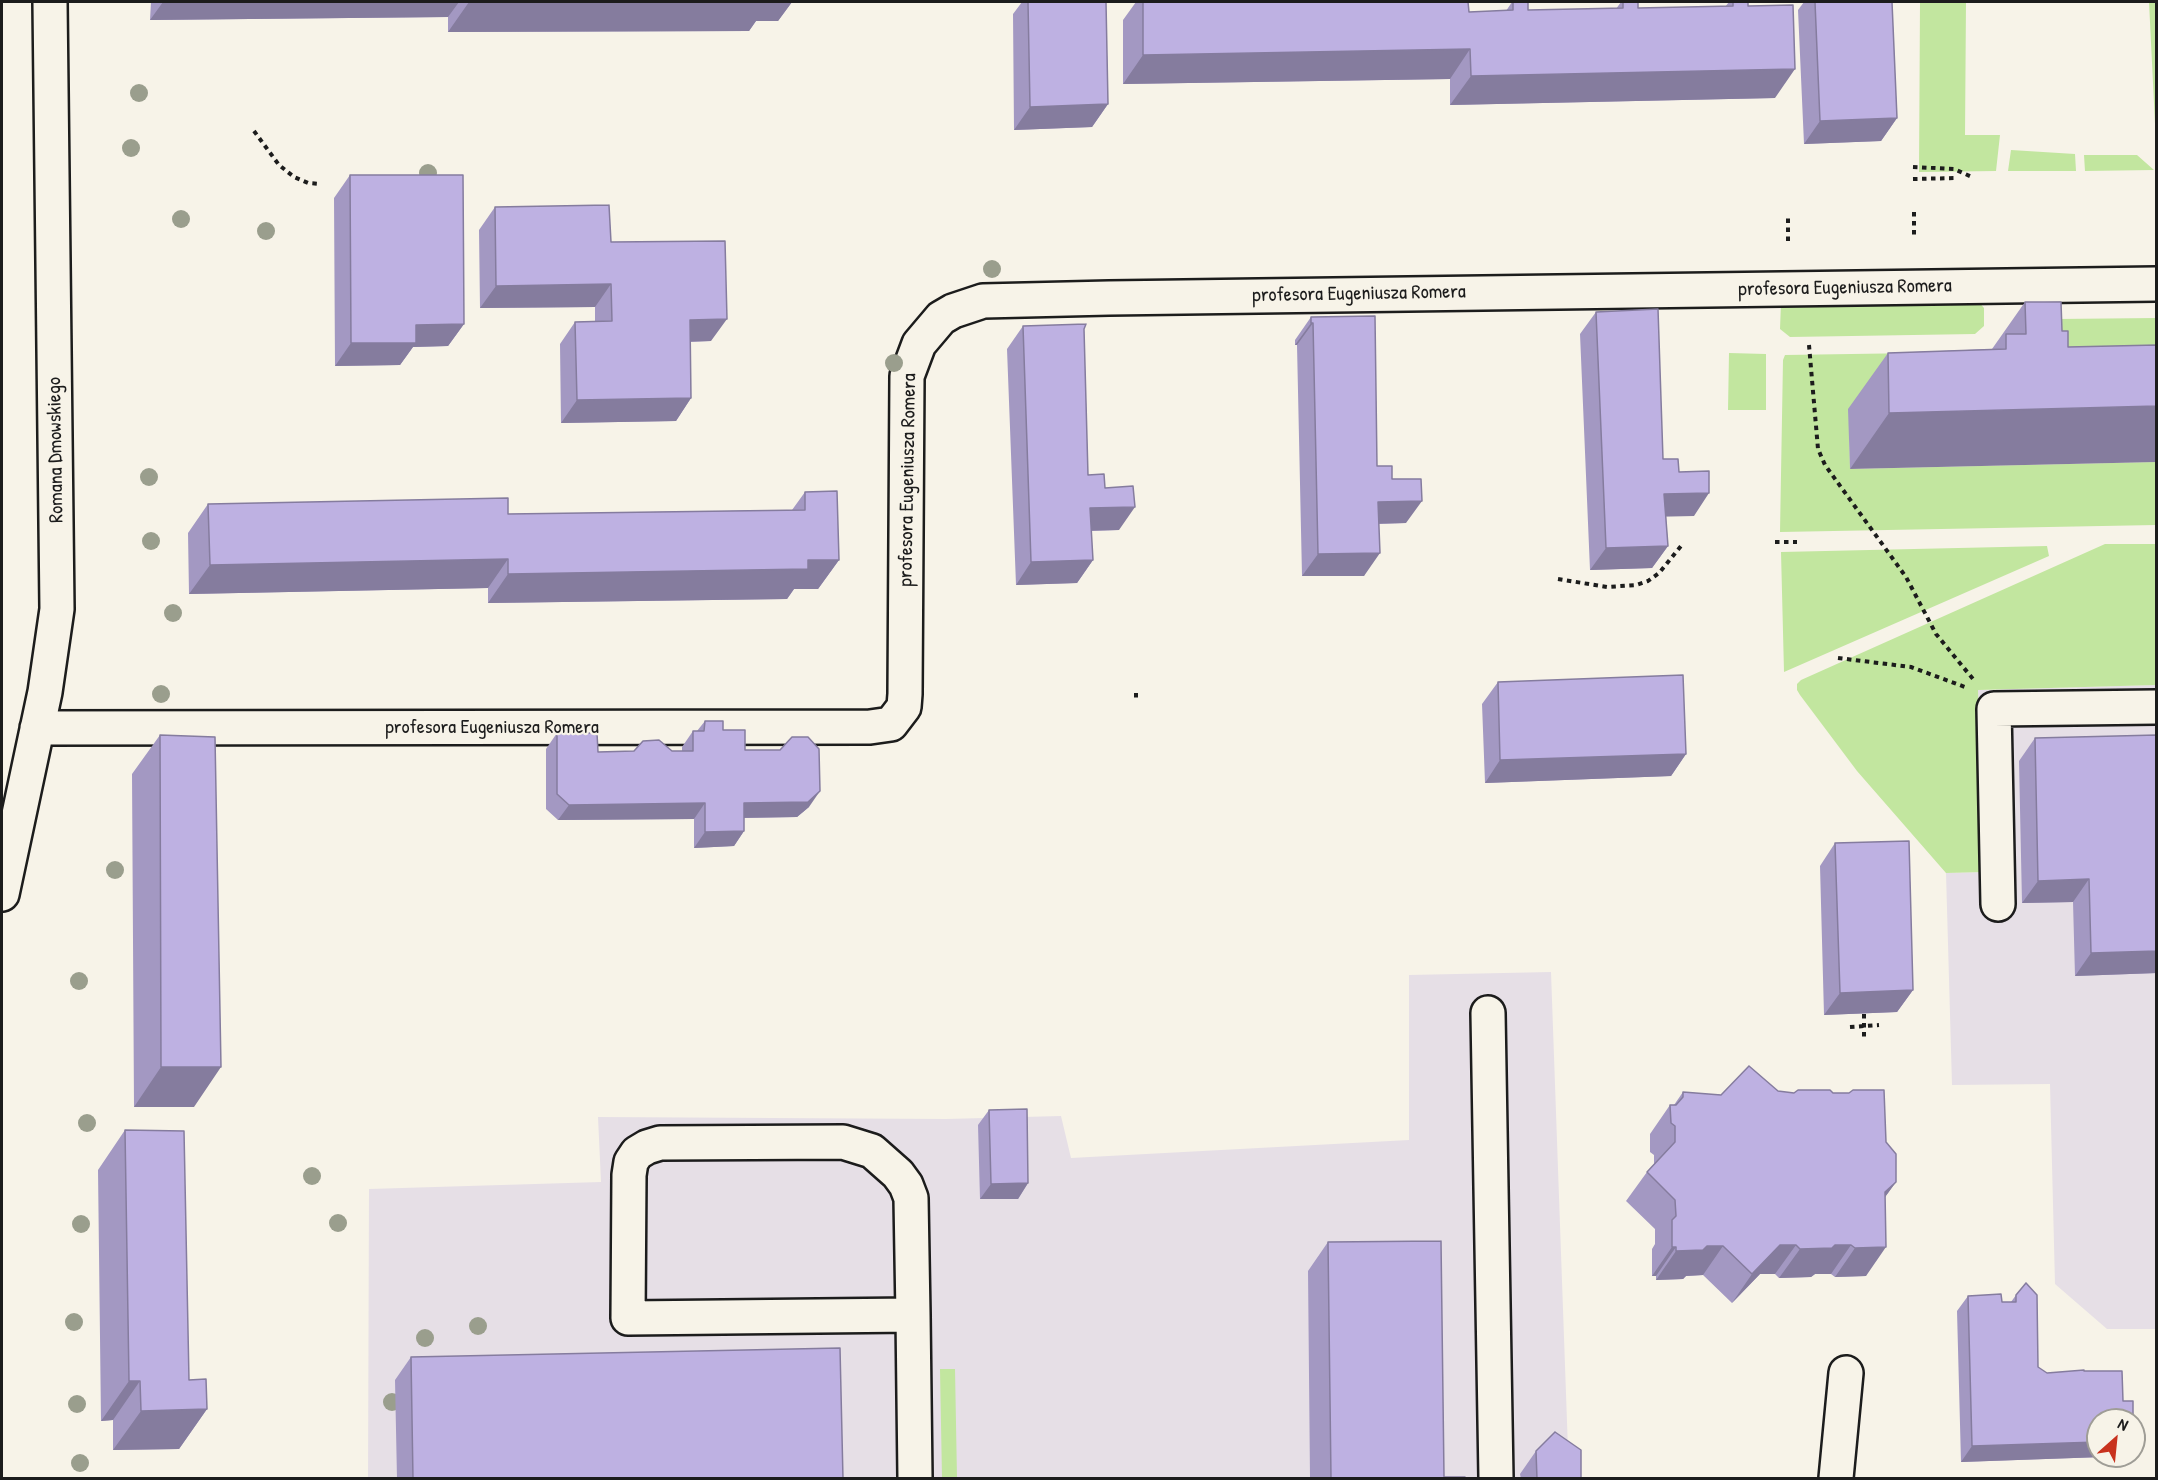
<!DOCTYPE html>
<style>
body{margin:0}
#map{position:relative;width:2158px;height:1480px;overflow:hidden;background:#f7f3e8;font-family:"Patrick Hand",sans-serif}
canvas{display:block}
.frame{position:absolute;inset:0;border:3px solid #1c1c1c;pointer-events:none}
.north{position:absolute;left:2086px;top:1408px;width:60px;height:60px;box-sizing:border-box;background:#f7f3e8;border:2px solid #9f9d96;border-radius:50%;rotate:27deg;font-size:16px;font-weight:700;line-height:24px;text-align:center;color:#1c1c1c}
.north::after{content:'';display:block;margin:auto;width:21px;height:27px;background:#c8321e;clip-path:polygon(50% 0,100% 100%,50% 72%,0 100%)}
</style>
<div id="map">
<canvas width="2158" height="1480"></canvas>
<div class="frame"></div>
<div class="north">N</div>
</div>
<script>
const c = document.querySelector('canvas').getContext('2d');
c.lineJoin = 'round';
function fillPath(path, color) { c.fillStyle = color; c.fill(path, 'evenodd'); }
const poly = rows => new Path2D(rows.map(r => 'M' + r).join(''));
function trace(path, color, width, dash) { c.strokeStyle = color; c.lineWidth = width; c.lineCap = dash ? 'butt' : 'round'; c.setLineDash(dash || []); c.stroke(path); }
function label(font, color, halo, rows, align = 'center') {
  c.font = font + ' "Patrick Hand",sans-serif'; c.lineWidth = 4.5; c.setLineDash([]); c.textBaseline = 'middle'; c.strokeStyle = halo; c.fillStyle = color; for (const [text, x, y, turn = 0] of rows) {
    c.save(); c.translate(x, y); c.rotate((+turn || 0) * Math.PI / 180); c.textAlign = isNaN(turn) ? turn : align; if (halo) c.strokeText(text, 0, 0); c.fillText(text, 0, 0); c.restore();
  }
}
fillPath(poly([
 [2156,685,2156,1329,2107,1329,2055,1284,2050,1084,1952,1085,1946,873,1983,872,1978,690],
 [1551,972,1569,1478,368,1478,369,1189,601,1182,598,1117,946,1119,1061,1116,1071,1158,1409,1140,1409,975]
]), '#e6dfe6');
fillPath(poly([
 [1920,2,1966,2,1965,135,2000,135,1996,171,1919,172],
 [2149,2,2156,2,2156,144],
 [2011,150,2075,154,2076,171,2008,171],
 [2084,155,2137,155,2154,170,2085,171],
 [1978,301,1984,308,1984,326,1975,334,1790,337,1780,329,1781,303],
 [2156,318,2156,401,2057,403,2057,319],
 [1984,352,1849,409,1850,469,2156,462,2156,525,1780,532,1783,360,1785,355],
 [1729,353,1766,354,1766,410,1728,410],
 [2105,544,2156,544,2156,685,1978,690,1984,872,1946,873,1857,771,1800,695,1797,690,1797,684,1801,680],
 [2047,546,2049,556,1784,672,1781,552],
 [940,1369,955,1369,957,1478,942,1478]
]), '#c2e69f');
const minor = poly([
 [37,728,870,727,891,724,904,707,905,694,907,376,919,344,941,318,953,311,983,301,1109,298,2156,284],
 [2,894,45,692,57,609,50,2],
 [1998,904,1994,709,2156,707],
 [1488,1013,1496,1478],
 [913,1315,628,1318,629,1175,631,1162,637,1153,647,1147,660,1143,843,1142,872,1151,898,1174,906,1185,911,1198,913,1315,915,1478],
 [1836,1478,1846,1373]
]);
trace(minor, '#1c1c1c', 38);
trace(poly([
 [254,131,279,165,294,177,308,183,320,184],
 [1913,167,1954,169,1972,177],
 [1913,179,1957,178],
 [1914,212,1914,238],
 [1788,241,1788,216],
 [1809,345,1818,449,1825,465,1906,577,1936,634,1973,679],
 [1775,542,1797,542],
 [1558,579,1607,587,1636,585,1648,581,1659,573,1681,546],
 [1838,658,1911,667,1965,687],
 [1136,693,1136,701],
 [1864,1014,1864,1039],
 [1850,1027,1879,1025]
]), '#1c1c1c', 4, [4.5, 4.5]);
trace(minor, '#f7f3e8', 33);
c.fillStyle = '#9a9e8d';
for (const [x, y] of [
 [139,93],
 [131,148],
 [428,173],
 [181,219],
 [266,231],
 [992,269],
 [894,363],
 [149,477],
 [151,541],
 [173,613],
 [161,694],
 [115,870],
 [79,981],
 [87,1123],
 [312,1176],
 [338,1223],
 [81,1224],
 [74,1322],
 [478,1326],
 [425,1338],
 [392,1402],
 [77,1404],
 [80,1463]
]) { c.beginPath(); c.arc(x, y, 9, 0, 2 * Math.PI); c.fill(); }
fillPath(poly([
 [151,2,792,2,778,21,756,21,749,31,448,32,448,17,150,20],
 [1022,2,1106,2,1108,104,1092,127,1014,130,1013,14],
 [1136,2,1468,2,1469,12,1506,11,1512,2,1528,2,1528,10,1616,9,1621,2,1638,2,1638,8,1725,7,1729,2,1748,2,1748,6,1775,98,1450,105,1450,79,1123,84,1123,20],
 [1804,2,1892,2,1897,118,1881,141,1804,144,1798,10],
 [350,175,464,324,448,346,413,347,400,365,335,366,334,198],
 [495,207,611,242,711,341,690,342,691,398,676,421,561,423,560,344,575,322,595,321,595,307,480,308,479,230],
 [2025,302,2062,331,2068,347,1850,469,1848,409,1888,353,1992,349],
 [1596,312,1663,459,1679,472,1694,516,1666,516,1668,546,1652,568,1590,570,1580,334],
 [1311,317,1377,466,1392,479,1406,523,1379,524,1364,576,1302,576,1297,345,1295,345,1295,340],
 [1023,326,1084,329,1088,475,1105,488,1119,530,1091,531,1093,560,1077,583,1016,585,1007,349],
 [805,492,839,560,818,589,794,589,787,599,488,603,488,588,189,594,188,533,208,504,508,514,792,510],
 [1498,682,1686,754,1671,776,1485,783,1482,704],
 [705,721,723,730,809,807,797,817,744,818,744,831,734,846,694,848,694,819,558,820,546,809,546,749,557,733,565,733,571,724,584,733,598,752,672,751,682,751,682,747,693,731,697,731],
 [160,735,194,1107,134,1107,132,774],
 [2157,735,2157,973,2075,976,2073,902,2022,903,2019,761,2035,738],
 [1835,843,1913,990,1897,1012,1824,1015,1820,866],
 [1778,1091,1886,1142,1896,1182,1885,1197,1866,1276,1835,1277,1831,1274,1815,1274,1811,1277,1779,1278,1775,1274,1760,1274,1732,1303,1703,1275,1686,1276,1683,1279,1656,1280,1656,1276,1652,1276,1652,1249,1655,1244,1655,1229,1626,1201,1647,1172,1654,1164,1654,1155,1650,1152,1650,1134,1670,1105,1674,1105,1683,1092,1721,1095],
 [989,1110,1028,1183,1018,1199,980,1199,978,1125],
 [125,1130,189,1380,207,1409,179,1449,113,1450,113,1420,101,1421,98,1170],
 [1328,1242,1444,1477,1310,1478,1308,1271],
 [2016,1295,2038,1367,2098,1456,2122,1456,2111,1467,2102,1457,1961,1462,1957,1311,1968,1296,2002,1302,2011,1302],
 [411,1357,843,1479,397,1479,395,1380],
 [1536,1451,1581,1479,1521,1479,1520,1474]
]), '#a398c2');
fillPath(poly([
 [163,2,459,2,448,17,150,20],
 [469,2,792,2,778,21,756,21,749,31,448,32],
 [1470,49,1450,79,1123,84,1143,55],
 [1795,69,1775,98,1450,105,1471,76],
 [1108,104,1092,127,1014,130,1030,107],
 [1897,118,1881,141,1804,144,1820,121],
 [611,284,595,307,480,308,496,286],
 [727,319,711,341,674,342,690,320],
 [1311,323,1313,323,1297,345,1295,345],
 [464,324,448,346,413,347,400,365,335,366,351,343,416,325],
 [691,398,676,421,561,423,577,400],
 [2157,406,2157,462,1850,469,1889,413],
 [1709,493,1694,516,1648,517,1664,494],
 [1422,501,1406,523,1362,524,1378,502],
 [1135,507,1119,530,1074,531,1090,508],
 [1668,546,1652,568,1590,570,1606,548],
 [1380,553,1364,576,1302,576,1318,554],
 [508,559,488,588,189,594,210,565],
 [808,560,839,560,818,589,794,589,787,599,488,603,508,574],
 [1093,560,1077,583,1016,585,1031,562],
 [1686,754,1671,776,1485,783,1500,760],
 [820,791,809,807,797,817,734,818,744,803],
 [705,803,694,819,558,820,569,805],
 [744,831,734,846,694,848,705,832],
 [2089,879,2073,902,2022,903,2038,881],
 [2157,951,2157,973,2075,976,2091,953],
 [1913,990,1897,1012,1824,1015,1840,993],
 [161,1067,221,1067,194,1107,134,1107],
 [1896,1182,1875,1211,1885,1192],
 [1028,1183,1018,1199,980,1199,991,1184],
 [1780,1245,1796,1245,1775,1274,1760,1274,1732,1303,1752,1274],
 [1835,1245,1851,1245,1831,1274,1815,1274,1811,1277,1779,1278,1800,1249],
 [1707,1246,1723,1246,1703,1275,1686,1276,1683,1279,1656,1280,1676,1251],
 [1672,1247,1676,1247,1656,1276,1652,1276],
 [1886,1247,1866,1276,1835,1277,1855,1248],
 [129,1381,140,1381,113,1420,101,1421],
 [207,1409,179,1449,113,1450,141,1411],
 [2098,1442,2098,1456,2103,1456,2102,1457,1961,1462,1972,1446],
 [2119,1456,2122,1456,2111,1467]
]), '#857c9e');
const building = poly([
 [1028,2,1106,2,1108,104,1030,107,1028,2],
 [1143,2,1468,2,1469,12,1513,10,1513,2,1528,2,1528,10,1623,8,1623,2,1638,2,1638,8,1733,6,1733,2,1748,2,1748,6,1793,5,1795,69,1471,76,1470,49,1143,55,1143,2],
 [1815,2,1892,2,1897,118,1820,121,1815,2],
 [350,175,463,175,464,324,416,325,416,343,351,343,350,175],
 [609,205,611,242,725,241,727,319,690,320,691,398,577,400,575,322,612,321,611,284,496,286,495,207,609,205],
 [2025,302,2061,302,2062,331,2068,331,2068,347,2157,345,2157,406,1889,413,1888,353,2006,349,2006,334,2026,334,2025,302],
 [1658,309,1663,459,1678,459,1679,472,1709,471,1709,493,1664,494,1668,546,1606,548,1596,312,1658,309],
 [1375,316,1377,466,1392,466,1392,479,1421,479,1422,501,1378,502,1380,553,1318,554,1313,323,1311,323,1311,317,1375,316],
 [1086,324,1084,329,1088,475,1104,474,1105,488,1133,486,1135,507,1090,508,1093,560,1031,562,1023,326,1086,324],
 [837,491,839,560,808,560,808,569,508,574,508,559,210,565,208,504,508,498,508,514,805,510,805,492,837,491],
 [1683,675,1686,754,1500,760,1498,682,1683,675],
 [705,721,723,721,723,730,745,730,745,750,780,750,792,737,808,737,819,749,820,791,808,802,744,803,744,831,705,832,705,803,569,805,557,794,557,733,572,733,571,724,583,724,584,733,597,733,598,752,634,751,643,741,659,740,672,751,693,751,693,731,704,731,705,721],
 [160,735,215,737,221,1067,161,1067,160,735],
 [2157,735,2157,951,2091,953,2089,879,2038,881,2035,738,2157,735],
 [1909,841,1913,990,1840,993,1835,843,1909,841],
 [1749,1066,1778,1091,1794,1093,1798,1090,1830,1090,1833,1093,1849,1093,1853,1090,1884,1090,1886,1142,1896,1154,1896,1182,1885,1192,1886,1247,1855,1248,1851,1245,1835,1245,1832,1248,1800,1249,1796,1245,1780,1245,1752,1274,1723,1246,1707,1246,1703,1250,1676,1251,1676,1247,1672,1247,1672,1220,1676,1216,1675,1200,1647,1172,1675,1142,1675,1126,1671,1123,1670,1105,1676,1105,1683,1097,1683,1092,1721,1095,1749,1066],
 [1027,1109,1028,1183,991,1184,989,1110,1027,1109],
 [125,1130,184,1131,189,1380,206,1379,207,1409,141,1411,140,1381,129,1381,125,1130],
 [1441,1241,1444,1477,1465,1477,1465,1479,1214,1479,1331,1478,1328,1242,1441,1241],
 [2026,1283,2037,1295,2038,1367,2047,1373,2084,1370,2084,1371,2122,1371,2123,1401,2133,1401,2133,1420,2098,1420,2098,1442,1972,1446,1968,1296,2001,1294,2002,1302,2016,1302,2016,1295,2026,1283],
 [840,1348,843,1479,413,1479,411,1357,840,1348],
 [1555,1432,1581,1450,1581,1479,1537,1479,1536,1451,1555,1432]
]);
fillPath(building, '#beb1e2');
trace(building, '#857c9e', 1.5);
label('20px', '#1c1c1c', '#f7f3e8', [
 ["profesora Eugeniusza Romera",1845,288,-1],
 ["profesora Eugeniusza Romera",1359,294,-1],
 ["Romana Dmowskiego",56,450,-91],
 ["profesora Eugeniusza Romera",908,480,-89],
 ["profesora Eugeniusza Romera",492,728]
]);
</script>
